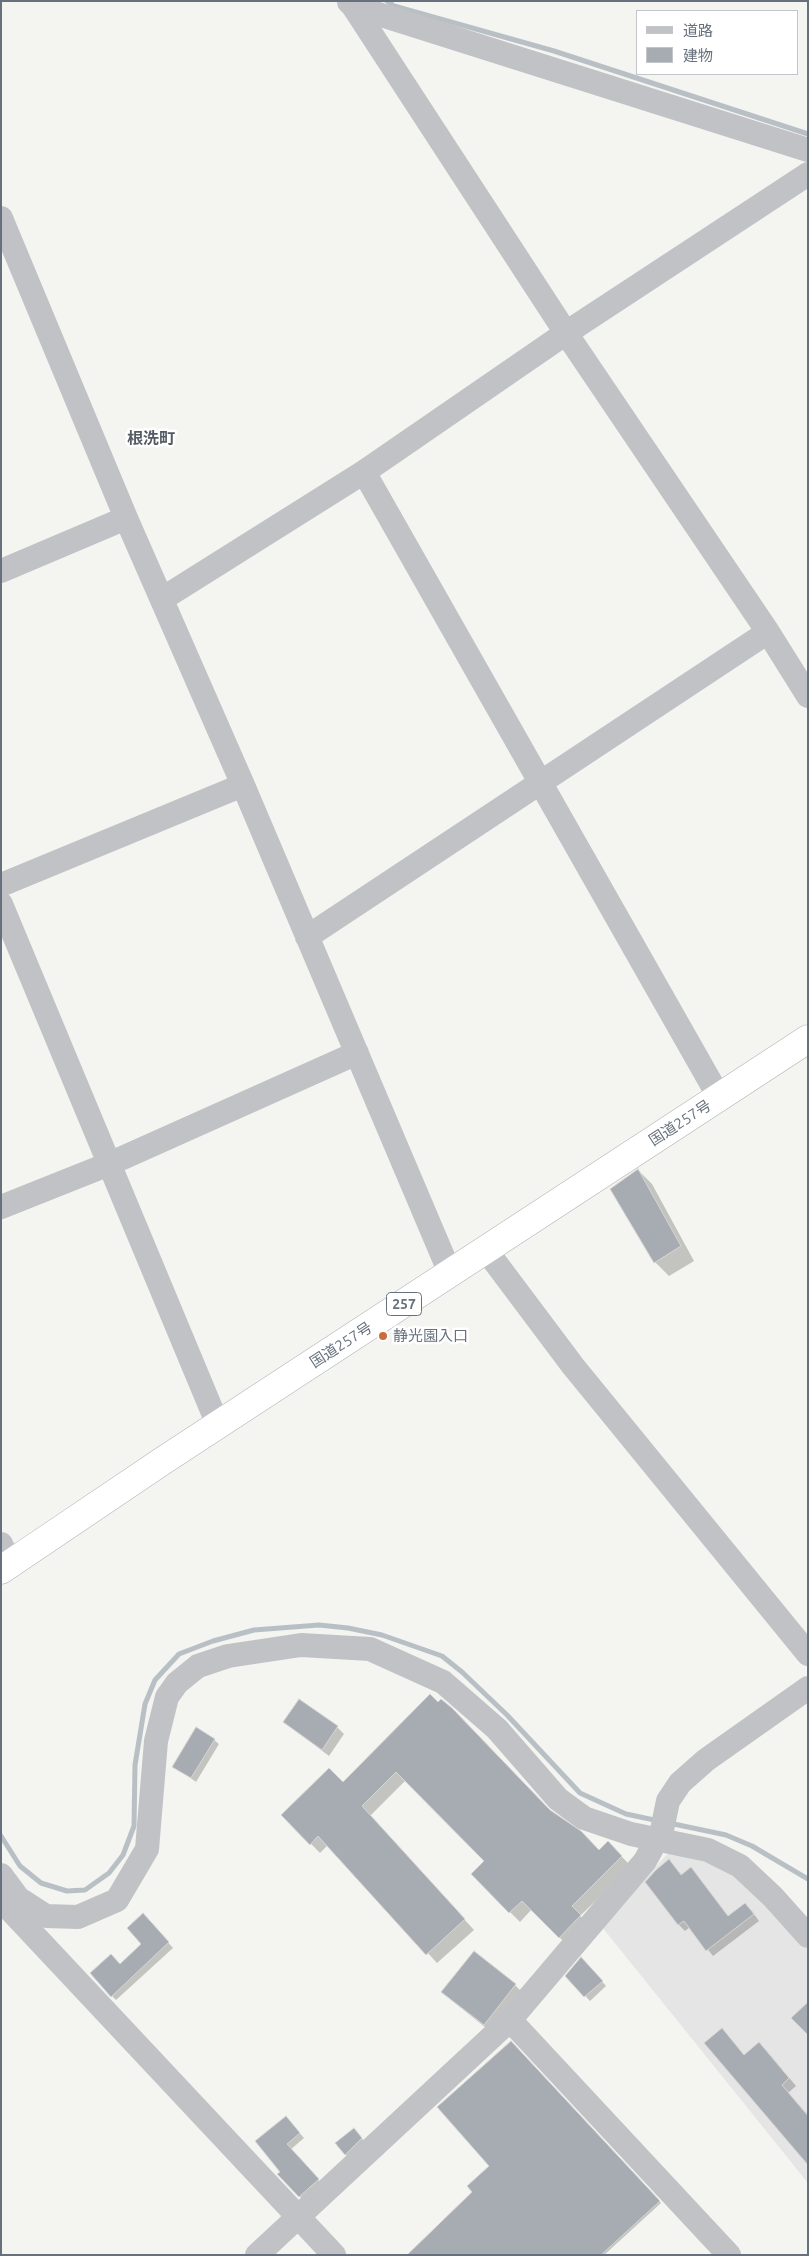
<!DOCTYPE html>
<meta charset="utf-8">
<style>
body{margin:0}
#map{position:relative;width:809px;height:2256px;overflow:hidden;background:#f4f4f1;font-family:Ubuntu,"Noto Sans JP",sans-serif}
canvas{display:block}
.frame{position:absolute;inset:0;border:2px solid #67717e;pointer-events:none}
.legend{position:absolute;left:636px;top:10px;width:162px;height:65px;box-sizing:border-box;background:#fff;border:1px solid #c2c6cb;margin:0;padding:6px 9px;list-style:none;font-size:15px;color:#67717e}
.legend li{display:flex;align-items:center;gap:10px;height:25px}
.legend b{width:25px;border:1px solid #c2c6cb}
</style>
<div id="map">
<canvas width="809" height="2256"></canvas>
<div class="frame"></div>
<ul class="legend">
<li><b style="height:6px;background:#c0c2c5"></b>道路</li>
<li><b style="height:14px;background:#a7acb2"></b>建物</li>
</ul>
</div>
<script>
const c = document.querySelector('canvas').getContext('2d');
c.lineJoin = 'round';
function fillPath(path, color) { c.fillStyle = color; c.fill(path, 'evenodd'); }
const poly = rows => new Path2D(rows.map(r => 'M' + r).join(''));
function trace(path, color, width, dash) { c.strokeStyle = color; c.lineWidth = width; c.lineCap = dash ? 'butt' : 'round'; c.setLineDash(dash || []); c.stroke(path); }
function label(font, color, halo, rows, align = 'center') {
  c.font = font + ' Ubuntu,"Noto Sans JP",sans-serif'; c.lineWidth = 5; c.setLineDash([]); c.textBaseline = 'middle'; c.strokeStyle = halo; c.fillStyle = color; for (const [text, x, y, turn = 0] of rows) {
    c.save(); c.translate(x, y); c.rotate((+turn || 0) * Math.PI / 180); c.textAlign = isNaN(turn) ? turn : align; if (halo) c.strokeText(text, 0, 0); c.fillText(text, 0, 0); c.restore();
  }
}
fillPath(poly([
 [670,1851,697,1858,730,1872,766,1903,808,1950,808,2183,602,1927]
]), '#e4e5e4');
fillPath(poly([
 [638,1170,652,1184,694,1261,669,1276,655,1262],
 [430,1696,550,1812,599,1852,608,1843,631,1866,580,1916,590,1925,569,1947,532,1909,520,1922,472,1874,486,1861,406,1780,370,1816,474,1930,437,1963,328,1845,320,1853,283,1815,343,1783],
 [284,1722,337,1727,344,1734,329,1756],
 [214,1740,219,1744,196,1782,174,1766],
 [669,1861,682,1875,728,1917,751,1910,759,1921,713,1956,690,1927,685,1931,679,1925,647,1882],
 [147,1919,173,1948,116,2000,112,1996,120,1966,142,1944],
 [586,1963,606,1986,590,2001,567,1976],
 [515,1985,522,1992,491,2032,450,1999],
 [511,2043,661,2203,604,2255,409,2255,474,2192,490,2166],
 [766,2050,796,2086,788,2093,808,2115,808,2162,744,2056],
 [290,2122,304,2138,290,2150,322,2184,304,2201,279,2174,282,2172],
 [359,2134,366,2144,350,2159,345,2154]
]), '#0003');
trace(poly([
 [387,1,394,6,554,51,808,134],
 [669,1823,726,1835,752,1846,808,1879],
 [1,1836,20,1866,41,1883,67,1891,85,1890,109,1873,123,1855,134,1826,135,1765,145,1704,155,1680,179,1654,213,1641,254,1630,319,1625,348,1628,382,1635,442,1656,462,1672,507,1715,580,1793,626,1814,659,1821]
]), '#b9c0c5', 5);
const building = poly([
 [638,1169,681,1246,654,1263,610,1189,638,1169],
 [430,1694,438,1702,441,1699,452,1708,550,1810,581,1831,599,1850,608,1841,622,1856,572,1906,581,1915,559,1938,522,1901,509,1913,471,1874,484,1861,396,1772,362,1806,465,1919,426,1955,318,1836,310,1845,281,1815,329,1768,343,1782,430,1694],
 [299,1699,338,1726,322,1750,283,1722,299,1699],
 [196,1727,215,1739,191,1778,172,1767,196,1727],
 [669,1859,681,1875,691,1867,728,1916,745,1903,754,1914,706,1951,684,1921,678,1925,645,1882,656,1870,669,1859],
 [143,1913,169,1942,111,1997,90,1973,111,1954,120,1964,141,1944,127,1928,143,1913],
 [474,1951,516,1984,484,2025,441,1992,474,1951],
 [581,1957,603,1981,584,1997,565,1976,581,1957],
 [808,2002,808,2035,791,2018,808,2002],
 [722,2028,744,2055,759,2042,789,2078,782,2085,808,2116,808,2165,704,2043,722,2028],
 [511,2041,660,2201,601,2255,407,2255,472,2192,467,2186,489,2166,437,2107,511,2041],
 [286,2116,300,2133,287,2144,319,2179,299,2197,277,2174,280,2172,255,2141,286,2116],
 [354,2128,362,2138,345,2155,335,2143,354,2128]
]);
fillPath(building, '#a7acb2');
trace(building, '#d5d5d3', 1);
const highway = poly([
 [1,1570,164,1460,808,1039]
]);
trace(highway, '#b3b5b8', 29);
trace(poly([
 [349,2,353,6,808,150],
 [353,6,566,333,768,632,808,696],
 [1,218,126,518,243,785,450,1273],
 [364,472,719,1097],
 [1,571,126,518],
 [162,599,364,472,566,333,808,174],
 [1,885,243,785],
 [1,904,218,1425],
 [307,937,768,632],
 [1,1207,109,1164,357,1053],
 [486,1250,573,1366,808,1654],
 [1,1544,10,1564],
 [1,1875,18,1898,46,1916,78,1917,117,1900,147,1849,156,1741,167,1697,177,1683,198,1666,228,1656,301,1645,370,1649,443,1682,497,1729,558,1799,584,1818,631,1834,708,1850,740,1866,773,1897,808,1936],
 [1,1900,334,2255],
 [510,2020,729,2255],
 [257,2255,510,2020,645,1861,662,1830,668,1801,680,1783,706,1760,808,1688]
]), '#c0c2c5', 24);
trace(highway, '#fff', 28);
for (const [x, y, r, color] of [
 [383,1336,5,"#cb6c3a"]
]) { const dot = new Path2D(); dot.arc(x, y, r, 0, 2 * Math.PI); c.fillStyle = color; c.fill(dot); trace(dot, '#fff', 2); }
for (const [x, y, w] of [
 [404,1304,35]
]) { const box = new Path2D(); box.roundRect(x - w / 2, y - 11.5, w, 23, 4); c.fillStyle = '#fff'; c.fill(box); trace(box, '#67717e', 1); }
label('bold 14px', '#67717e', null, [
 ["257",404,1304]
]);
label('15px', '#67717e', '#fff', [
 ["国道257号",680,1123,-33],
 ["国道257号",341,1345,-33]
]);
label('15px', '#67717e', '#fff', [
 ["静光園入口",393,1336]
], 'left');
label('bold 16px', '#545b64', '#fff', [
 ["根洗町",151,439]
]);
</script>
